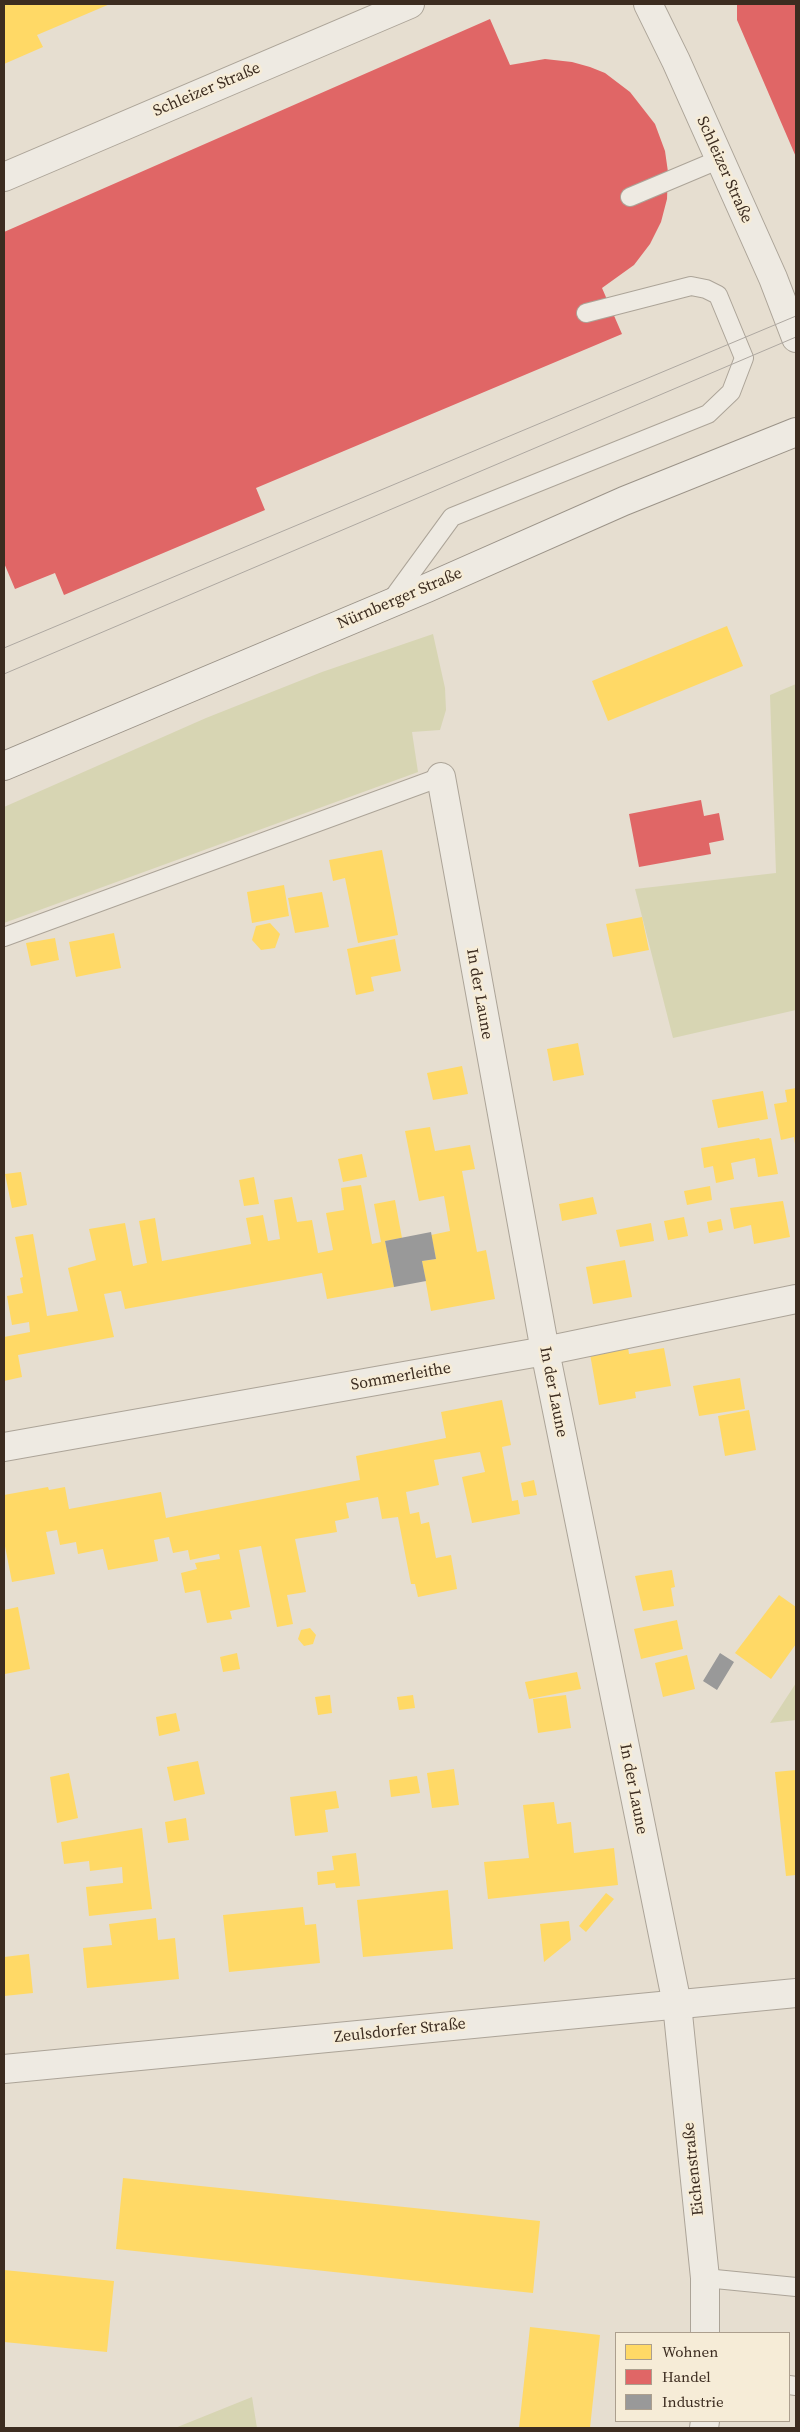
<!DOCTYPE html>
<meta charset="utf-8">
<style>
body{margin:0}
#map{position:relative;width:800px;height:2432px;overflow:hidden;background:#e6ded0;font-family:"Source Serif 4",serif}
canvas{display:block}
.frame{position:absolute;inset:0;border:5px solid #3c2c20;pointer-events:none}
.legend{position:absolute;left:615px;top:2332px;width:175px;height:90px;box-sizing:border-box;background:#f6ecd7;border:1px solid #ac9f8e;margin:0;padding:6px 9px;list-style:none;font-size:15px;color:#3c2c20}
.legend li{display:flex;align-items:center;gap:10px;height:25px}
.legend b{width:25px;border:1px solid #ac9f8e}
</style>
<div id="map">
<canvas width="800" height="2432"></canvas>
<div class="frame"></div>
<ul class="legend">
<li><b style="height:14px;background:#ffd966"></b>Wohnen</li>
<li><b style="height:14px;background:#e06666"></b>Handel</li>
<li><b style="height:14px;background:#999"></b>Industrie</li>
</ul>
</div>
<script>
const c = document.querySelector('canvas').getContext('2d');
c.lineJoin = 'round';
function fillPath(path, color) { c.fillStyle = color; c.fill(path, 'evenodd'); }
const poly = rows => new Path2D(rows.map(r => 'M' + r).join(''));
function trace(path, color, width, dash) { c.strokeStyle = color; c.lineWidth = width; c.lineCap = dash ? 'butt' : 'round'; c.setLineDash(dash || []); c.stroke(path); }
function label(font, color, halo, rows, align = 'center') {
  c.font = font + ' "Source Serif 4",serif'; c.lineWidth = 5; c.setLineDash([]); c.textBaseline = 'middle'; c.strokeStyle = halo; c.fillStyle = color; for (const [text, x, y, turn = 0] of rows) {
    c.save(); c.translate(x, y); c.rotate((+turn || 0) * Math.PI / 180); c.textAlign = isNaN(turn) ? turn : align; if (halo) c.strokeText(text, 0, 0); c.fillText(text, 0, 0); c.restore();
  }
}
fillPath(poly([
 [433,634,445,688,446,710,440,730,412,732,418,772,4,923,4,807,206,718,322,672],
 [796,684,796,1010,673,1038,635,889,776,873,770,695],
 [796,1683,796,1720,770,1723],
 [252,2397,257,2428,175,2428]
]), '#d7d5b3');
fillPath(poly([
 [4,4,110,4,37,35,43,47,4,64],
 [727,626,743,666,608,721,592,681],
 [382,850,398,935,358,943,345,878,333,881,329,860],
 [284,885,289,916,252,923,247,892],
 [322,892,329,927,295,933,288,898],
 [642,917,649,950,613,957,606,924],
 [270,923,280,934,275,948,261,950,252,940,256,926],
 [114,933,121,968,76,977,69,942],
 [55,938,59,960,31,966,26,943],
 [395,939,401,971,371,977,374,991,356,995,347,949],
 [578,1043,584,1075,553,1081,547,1049],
 [462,1066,468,1094,433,1100,427,1073],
 [796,1088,796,1144,795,1144,794,1137,781,1140,774,1104,787,1102,785,1090],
 [763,1091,768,1119,718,1128,712,1100],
 [430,1127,435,1151,470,1145,475,1169,462,1171,477,1252,486,1250,495,1299,431,1311,422,1261,436,1259,431,1235,450,1231,444,1196,419,1201,405,1131],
 [759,1138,760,1140,771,1138,778,1174,758,1177,755,1158,731,1163,734,1179,716,1183,713,1166,704,1168,701,1148],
 [362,1154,367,1177,343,1182,338,1159],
 [21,1172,27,1205,12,1208,5,1174],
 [254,1177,259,1204,244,1206,239,1180],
 [361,1185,372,1244,381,1242,374,1204,395,1200,402,1238,385,1241,394,1287,327,1299,322,1273,125,1309,121,1291,104,1294,114,1337,18,1355,22,1377,4,1381,4,1337,30,1332,29,1322,12,1325,7,1296,23,1293,20,1278,23,1277,15,1237,33,1234,47,1316,78,1311,68,1268,96,1260,89,1229,125,1223,133,1266,147,1263,139,1221,155,1218,162,1261,251,1244,246,1218,263,1215,268,1241,280,1239,274,1200,292,1197,297,1222,312,1220,318,1253,333,1250,326,1213,344,1210,341,1188],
 [710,1186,712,1200,687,1205,684,1191],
 [593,1197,597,1214,562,1221,559,1204],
 [783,1201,790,1237,754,1244,751,1225,734,1229,730,1208],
 [684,1217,688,1236,668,1240,664,1221],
 [721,1219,723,1230,709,1233,707,1222],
 [651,1223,654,1241,620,1247,616,1230],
 [625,1260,632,1297,593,1304,586,1267],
 [628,1347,629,1354,664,1348,671,1386,635,1392,636,1398,599,1405,590,1354],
 [740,1378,745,1409,699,1416,693,1386],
 [502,1400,511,1445,502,1447,512,1501,518,1500,520,1514,472,1523,462,1477,485,1472,480,1452,434,1460,439,1485,406,1492,410,1514,419,1512,421,1524,429,1522,436,1558,451,1555,457,1589,418,1597,415,1584,411,1584,398,1517,382,1519,378,1497,346,1503,349,1518,335,1521,337,1532,295,1539,306,1592,287,1595,293,1624,277,1627,261,1546,239,1550,250,1607,230,1611,232,1619,207,1623,200,1590,185,1593,181,1573,197,1569,195,1563,220,1559,219,1554,190,1560,188,1550,173,1553,169,1537,154,1540,158,1561,108,1570,103,1549,78,1554,76,1542,60,1545,57,1530,46,1532,55,1574,12,1582,4,1541,4,1495,48,1487,49,1490,65,1487,69,1509,161,1492,166,1518,181,1515,360,1480,356,1456,446,1438,441,1412],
 [749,1410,756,1450,725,1456,718,1416],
 [534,1480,537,1495,524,1497,521,1483],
 [672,1570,675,1587,671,1588,674,1606,643,1611,635,1576],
 [779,1595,796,1607,796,1644,771,1679,735,1653],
 [18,1607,30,1669,5,1674,4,1610],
 [677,1620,683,1649,641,1659,634,1629],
 [310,1628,316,1635,313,1644,304,1646,298,1639,301,1630],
 [237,1653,240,1669,223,1672,220,1657],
 [687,1655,695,1689,663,1697,655,1663],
 [577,1672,581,1689,529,1699,525,1682],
 [330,1695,332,1713,318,1715,315,1697],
 [413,1695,415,1708,399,1710,397,1697],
 [566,1695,571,1728,538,1733,533,1699],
 [176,1713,180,1731,159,1736,156,1717],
 [198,1761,205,1794,174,1801,167,1767],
 [454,1769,459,1805,432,1808,427,1773],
 [796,1770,796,1875,786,1876,775,1772],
 [69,1773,78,1818,57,1823,50,1777],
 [417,1776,420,1793,391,1797,389,1780],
 [336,1791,339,1808,325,1810,328,1832,295,1836,290,1797],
 [554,1802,557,1824,571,1822,574,1853,614,1848,618,1885,488,1899,484,1862,529,1858,523,1805],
 [186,1818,189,1840,168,1843,165,1822],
 [142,1828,152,1909,89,1916,86,1887,123,1883,122,1867,90,1871,89,1861,64,1864,61,1842],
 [356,1853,360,1886,336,1888,335,1883,318,1885,317,1872,334,1870,332,1856],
 [448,1890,453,1949,363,1957,357,1900],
 [606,1893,614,1899,586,1932,579,1926],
 [303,1907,305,1925,316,1924,320,1963,229,1972,223,1915],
 [156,1918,158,1940,175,1938,179,1979,87,1988,83,1948,112,1945,109,1924],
 [569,1921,571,1940,544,1962,540,1924],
 [29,1954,33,1993,4,1996,4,1957],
 [123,2178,540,2221,533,2293,116,2249],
 [4,2270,114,2281,107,2352,4,2342],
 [530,2327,600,2335,590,2428,519,2428]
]), '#ffd966');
fillPath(poly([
 [737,4,796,4,796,157,737,20],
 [490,19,510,65,545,59,572,62,590,67,605,73,630,92,655,124,665,151,668,172,667,199,661,222,650,244,634,265,602,288,622,334,256,488,265,510,64,595,55,573,15,589,4,563,4,232],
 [701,800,704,816,719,813,724,840,709,843,711,854,639,867,629,814]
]), '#e06666');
fillPath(poly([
 [431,1232,436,1259,422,1261,426,1281,394,1287,385,1241],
 [720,1653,734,1662,717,1690,703,1681]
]), '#999');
const service = poly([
 [630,197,718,160],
 [390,602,452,517,708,414,731,392,744,358,718,295,706,289,691,286,586,313],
 [4,937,441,777],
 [705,2278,796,2287],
 [789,2385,796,2386]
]);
const minor = poly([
 [648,4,676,61,773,278,796,338],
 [4,177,410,4],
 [441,777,545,1351,677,2004,705,2278,705,2333],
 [4,1447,545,1351,796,1299],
 [704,2428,705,2421]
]);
const tertiary = poly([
 [4,2069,796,1993]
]);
const secondary = poly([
 [4,766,427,588,624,501,796,432]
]);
trace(service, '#aca498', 20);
trace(minor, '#aca498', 30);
trace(tertiary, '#aca498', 30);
trace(secondary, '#9b9388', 30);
trace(service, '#eeeae2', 18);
trace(minor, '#eeeae2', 28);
trace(tertiary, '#eeeae2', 28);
trace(secondary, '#eeeae2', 28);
trace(poly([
 [4,648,796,316],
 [4,674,796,337]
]), '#aea8a1', 1);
label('16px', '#3c2c20', '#f6ecd7', [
 ["Schleizer Straße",207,90,-23],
 ["Schleizer Straße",724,170,66],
 ["Nürnberger Straße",400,599,-23],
 ["In der Laune",479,994,80],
 ["Sommerleithe",401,1377,-10],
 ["In der Laune",553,1392,79],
 ["In der Laune",633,1789,79],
 ["Zeulsdorfer Straße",400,2031,-6],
 ["Eichenstraße",694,2169,-96]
]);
</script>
